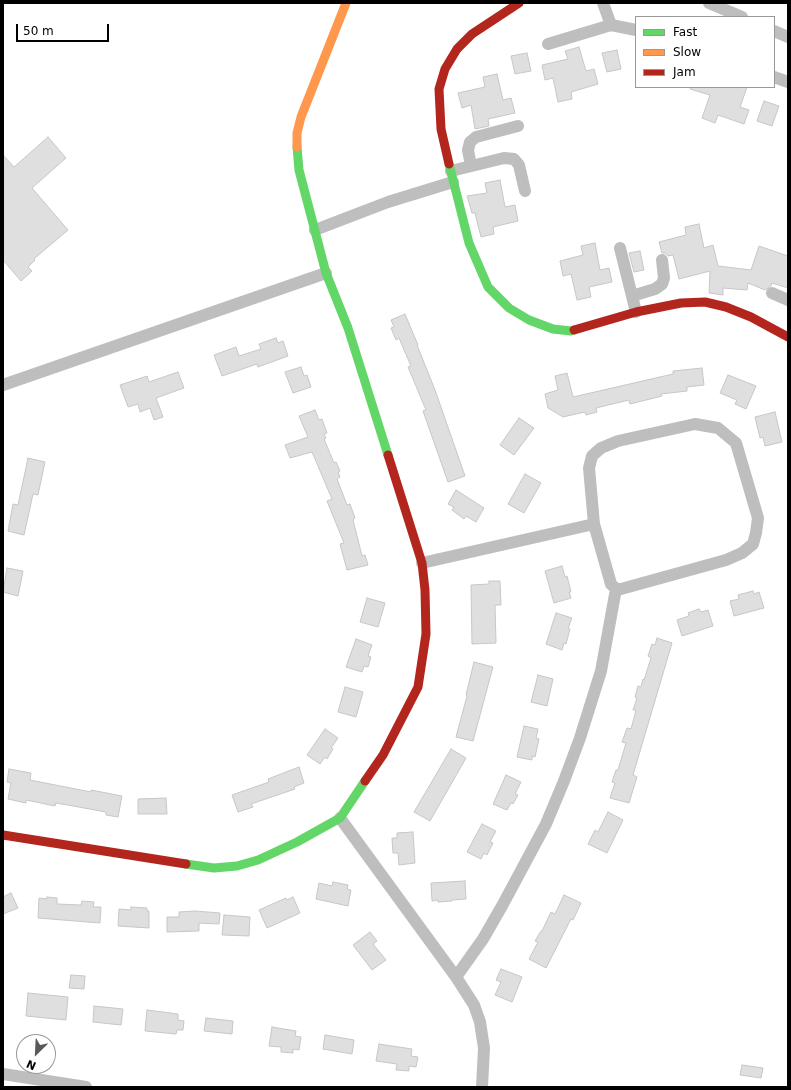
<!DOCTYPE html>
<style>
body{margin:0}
#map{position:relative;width:791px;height:1090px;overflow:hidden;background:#fff;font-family:"DejaVu Sans",sans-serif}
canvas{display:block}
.frame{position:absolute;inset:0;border:4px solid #000;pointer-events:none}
.legend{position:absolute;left:635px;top:16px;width:140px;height:72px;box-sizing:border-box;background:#fff;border:1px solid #999;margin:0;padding:5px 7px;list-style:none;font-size:12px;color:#000}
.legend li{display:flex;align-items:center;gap:8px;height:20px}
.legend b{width:20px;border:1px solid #999}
.north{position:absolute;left:16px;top:1034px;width:40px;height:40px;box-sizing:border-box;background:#fff;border:1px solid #999;border-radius:50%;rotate:204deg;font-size:11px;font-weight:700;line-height:16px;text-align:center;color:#000}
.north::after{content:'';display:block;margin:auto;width:14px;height:18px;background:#595959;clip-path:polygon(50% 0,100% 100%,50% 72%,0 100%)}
.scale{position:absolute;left:16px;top:24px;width:93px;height:18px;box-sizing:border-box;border:2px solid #000;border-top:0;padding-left:5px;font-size:12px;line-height:14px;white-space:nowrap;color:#000;-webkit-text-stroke:3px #fff;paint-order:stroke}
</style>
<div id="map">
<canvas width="791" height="1090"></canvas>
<div class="frame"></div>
<ul class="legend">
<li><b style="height:5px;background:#63d668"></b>Fast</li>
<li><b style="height:5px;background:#ff974d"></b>Slow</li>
<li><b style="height:5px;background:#b3261e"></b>Jam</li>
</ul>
<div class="north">N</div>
<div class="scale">50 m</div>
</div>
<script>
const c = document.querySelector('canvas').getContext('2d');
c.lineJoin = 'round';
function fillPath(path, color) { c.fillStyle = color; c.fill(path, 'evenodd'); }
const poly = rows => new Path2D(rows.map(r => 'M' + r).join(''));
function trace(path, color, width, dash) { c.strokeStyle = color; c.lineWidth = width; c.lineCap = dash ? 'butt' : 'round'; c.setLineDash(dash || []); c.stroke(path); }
const building = poly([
 [579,47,586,71,594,69,598,84,571,92,572,99,558,102,553,78,545,80,542,65,568,59,565,51,579,47],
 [617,50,621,69,607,72,602,53,617,50],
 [527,53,531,71,515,74,511,56,527,53],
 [497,74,503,100,511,98,515,113,488,119,489,126,475,129,471,105,462,108,458,93,485,87,483,77,497,74],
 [691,87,747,87,740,107,749,110,744,124,718,115,715,123,702,118,710,95,690,89,691,87],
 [764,101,779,106,772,126,757,121,764,101],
 [48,137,66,158,32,188,68,230,34,259,35,260,28,267,32,271,21,281,3,260,3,155,14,167,48,137],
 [500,180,505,207,515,205,518,221,493,227,494,234,481,237,475,213,472,213,467,196,487,193,485,183,500,180],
 [699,224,704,248,713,245,718,266,751,270,759,246,788,256,788,288,772,283,771,286,765,290,748,283,747,290,723,288,723,295,709,293,710,271,679,279,673,255,668,256,665,253,662,253,659,242,686,235,685,227,699,224],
 [595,243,600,270,609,268,612,282,589,287,591,297,577,300,571,274,563,276,560,261,583,255,581,246,595,243],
 [640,251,644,270,634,272,629,253,640,251],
 [405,314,418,345,417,345,435,390,465,476,448,482,423,411,426,410,408,367,411,366,399,338,396,340,391,328,394,327,391,320,405,314],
 [276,338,278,343,283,341,288,356,258,367,257,364,222,376,214,355,236,347,239,356,261,349,259,344,276,338],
 [301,367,304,376,307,375,311,387,293,393,285,372,301,367],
 [702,368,704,385,687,387,687,391,661,394,662,396,630,404,629,400,596,408,597,412,586,415,585,412,563,417,548,408,545,394,558,390,555,376,567,373,573,397,673,374,673,371,702,368],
 [178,372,184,388,156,398,163,417,154,420,150,408,140,412,138,404,128,407,120,385,147,376,149,382,178,372],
 [728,375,756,386,746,409,735,404,737,400,720,393,728,375],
 [315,410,319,420,322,419,327,433,324,434,326,438,324,439,334,463,336,462,340,471,338,472,340,477,337,479,347,505,350,504,355,518,353,520,362,556,365,555,368,565,347,570,340,544,344,543,327,501,332,499,312,452,290,458,285,445,308,437,299,416,315,410],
 [775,412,782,442,765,446,763,437,760,438,755,417,775,412],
 [519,418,534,428,514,455,500,445,519,418],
 [28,458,45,462,38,495,33,494,24,535,8,531,13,504,18,505,28,458],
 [525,474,541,483,524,513,508,504,525,474],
 [456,490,484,508,476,522,466,516,464,519,452,510,454,507,448,504,456,490],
 [562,566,565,577,567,576,571,592,569,592,571,598,554,603,545,571,562,566],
 [7,568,23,571,18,596,3,592,7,568],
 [489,581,500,581,501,605,495,605,496,643,472,644,471,585,489,584,489,581],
 [753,591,754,594,759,592,764,608,734,616,730,601,739,599,738,595,753,591],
 [367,598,385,603,378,627,360,622,367,598],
 [699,609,701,612,708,610,713,626,682,636,677,620,689,616,688,613,699,609],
 [556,613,572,618,568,628,570,629,566,644,564,643,562,650,546,644,556,613],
 [657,638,672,643,633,775,637,777,629,803,610,798,615,783,612,782,616,770,618,770,626,743,622,742,627,728,631,729,636,710,633,710,637,698,635,697,638,686,641,687,643,679,644,680,651,658,648,656,652,644,655,645,657,638],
 [356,639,372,645,368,656,371,657,368,667,364,666,362,672,346,667,356,639],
 [474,662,493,667,473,741,456,737,467,696,466,695,474,662],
 [538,675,553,679,547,706,531,702,538,675],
 [345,687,363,692,356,717,338,712,345,687],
 [524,726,538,729,536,738,539,739,535,757,532,756,532,760,517,757,524,726],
 [325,729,338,738,331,748,333,749,327,759,325,757,320,764,307,755,325,729],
 [451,749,466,758,430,821,414,812,451,749],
 [299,767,304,783,294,787,295,789,251,804,253,807,238,812,232,795,269,782,268,779,299,767],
 [9,769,31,773,30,780,91,792,91,790,122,796,118,817,106,815,106,812,73,806,56,803,55,806,26,800,26,803,8,799,11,783,7,782,9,769],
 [506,775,521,782,515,794,518,795,513,804,511,803,507,810,493,804,506,775],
 [166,798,167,814,138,814,138,799,166,798],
 [608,812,623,820,607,853,588,844,595,830,598,832,608,812],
 [482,824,496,831,490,842,493,843,487,855,484,853,481,859,467,852,482,824],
 [413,832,415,863,399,865,398,853,393,853,392,838,397,838,397,833,413,832],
 [465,881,466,899,452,900,452,901,438,902,438,900,432,901,431,883,465,881],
 [333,882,348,885,347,889,351,890,348,906,316,899,319,883,332,886,333,882],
 [11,893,18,908,3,914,3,897,11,893],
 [564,895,581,903,573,920,571,919,546,968,529,959,538,942,535,941,541,931,542,931,551,912,555,914,564,895],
 [47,897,57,898,57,904,81,905,82,901,94,902,93,907,101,907,100,923,38,918,39,898,47,899,47,897],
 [293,897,300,913,267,928,259,910,286,898,287,900,293,897],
 [131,907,147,908,147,911,149,911,149,928,118,926,119,909,131,910,131,907],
 [195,911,220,913,219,924,199,923,199,931,167,932,167,917,179,917,179,912,195,911],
 [224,915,250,917,249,936,222,935,224,915],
 [370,932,377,941,373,944,386,960,372,970,353,945,370,932],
 [501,969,522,977,512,1002,495,995,501,982,496,980,501,969],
 [71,975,85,976,84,989,69,988,71,975],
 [28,993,68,997,66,1020,26,1016,28,993],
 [94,1006,123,1009,121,1025,93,1022,94,1006],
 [147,1010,178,1014,178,1020,184,1021,183,1030,177,1030,176,1034,145,1031,147,1010],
 [206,1018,233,1021,232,1034,204,1031,206,1018],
 [272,1027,296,1031,295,1036,301,1037,299,1050,293,1049,293,1053,281,1052,281,1047,269,1046,272,1027],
 [325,1035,354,1040,352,1054,323,1049,325,1035],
 [379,1044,412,1049,411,1056,418,1057,416,1067,409,1066,409,1071,396,1070,397,1064,376,1061,379,1044],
 [742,1065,763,1068,761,1078,740,1075,742,1065]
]);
fillPath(building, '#dfdfdf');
trace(building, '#c7c7c7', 1);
trace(poly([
 [603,3,611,25],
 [709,3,742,17],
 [774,31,788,37],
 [548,44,611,25,636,30],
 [774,77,788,82],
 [471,166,468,150,470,142,476,137,518,126],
 [451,171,504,158,514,159,519,165,525,191],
 [315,230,388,202,453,182],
 [620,248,636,312],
 [772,293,788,300],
 [632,296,655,289,662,284,664,278,662,260],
 [3,385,326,273],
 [695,424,718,428,736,443,758,518,756,533,753,544,742,553,726,560,621,589,616,589,611,584,594,524,589,468,592,456,601,448,618,441,695,424],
 [422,563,594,524],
 [340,818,456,977,474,1005,480,1022,484,1048,482,1087],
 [456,977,483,939,502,906,546,824,564,781,580,738,601,671,616,589],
 [3,1074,86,1087]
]), '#bebebe', 12);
trace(poly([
 [297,147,299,170,326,273,348,328,388,455],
 [449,164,469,243,488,287,509,308,529,320,553,329,571,331,574,330],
 [186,864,214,868,237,866,258,860,297,842,340,818,365,781]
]), '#63d668', 9);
trace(poly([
 [297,147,297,133,301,117,346,3]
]), '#ff974d', 9);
trace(poly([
 [449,164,441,129,439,89,445,69,457,49,472,34,519,3],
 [574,330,636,312,681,303,705,302,726,307,751,317,788,337],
 [365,781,383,755,418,687,426,634,425,590,422,563,388,455],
 [3,835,186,864]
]), '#b3261e', 9);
</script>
